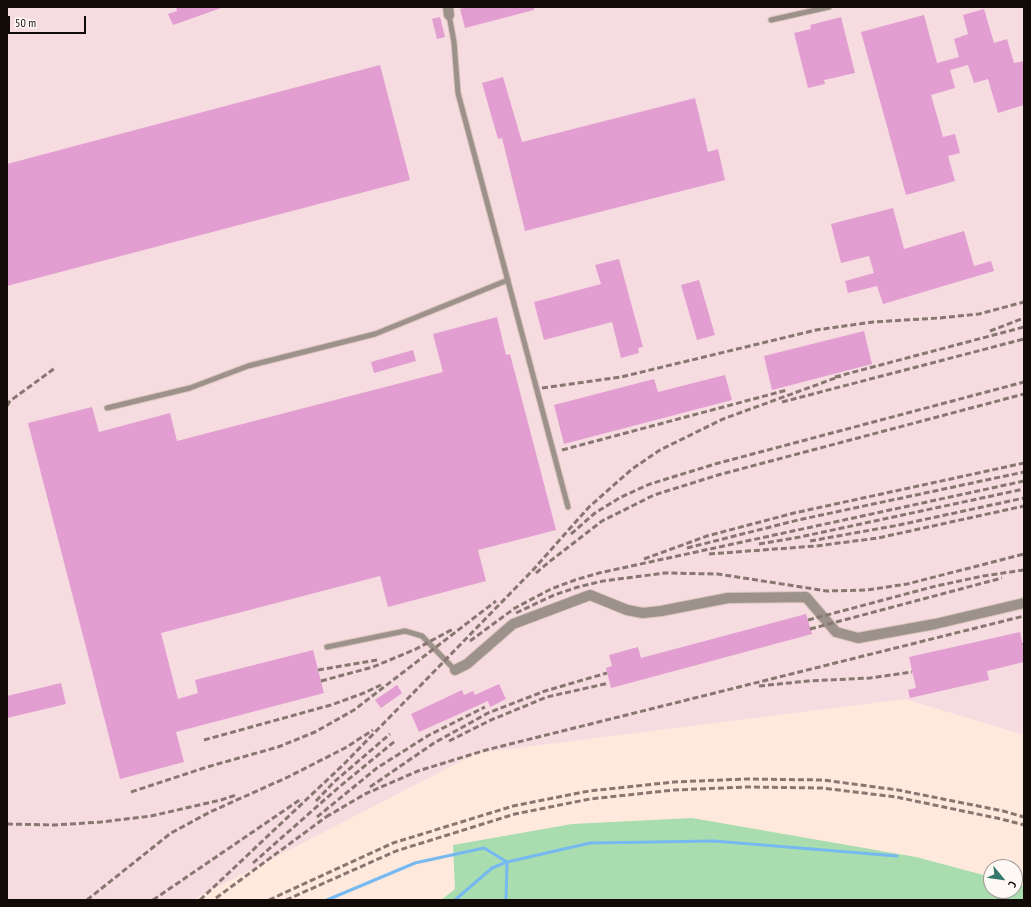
<!DOCTYPE html>
<meta charset="utf-8">
<style>
body{margin:0}
#map{position:relative;width:1031px;height:907px;overflow:hidden;background:#ffe8dc;font-family:"PT Sans Narrow",sans-serif}
canvas{display:block}
.frame{position:absolute;inset:0;border:8px solid #120a06;pointer-events:none}
.north{position:absolute;left:983px;top:859px;width:40px;height:40px;box-sizing:border-box;background:#fff9f6;border:1px solid #a09996;border-radius:50%;rotate:119deg;font-size:11px;font-weight:700;line-height:16px;text-align:center;color:#120a06}
.north::after{content:'';display:block;margin:auto;width:14px;height:18px;background:#36796c;clip-path:polygon(50% 0,100% 100%,50% 72%,0 100%)}
.scale{position:absolute;left:8px;top:16px;width:78px;height:18px;box-sizing:border-box;border:2px solid #120a06;border-top:0;padding-left:5px;font-size:12px;line-height:14px;white-space:nowrap;color:#120a06;-webkit-text-stroke:3px #fff9f6;paint-order:stroke}
</style>
<div id="map">
<canvas width="1031" height="907"></canvas>
<div class="frame"></div>
<div class="north">С</div>
<div class="scale">50 m</div>
</div>
<script>
const c = document.querySelector('canvas').getContext('2d');
c.lineJoin = 'round';
function fillPath(path, color) { c.fillStyle = color; c.fill(path, 'evenodd'); }
const poly = rows => new Path2D(rows.map(r => 'M' + r).join(''));
function trace(path, color, width, dash) { c.strokeStyle = color; c.lineWidth = width; c.lineCap = dash ? 'butt' : 'round'; c.setLineDash(dash || []); c.stroke(path); }
fillPath(poly([
 [7,7,1024,7,1024,735,905,699,477,753,192,900,7,900]
]), '#f6dce1');
fillPath(poly([
 [692,818,916,857,991,877,991,891,1015,891,1015,883,1024,886,1024,900,441,900,455,889,453,845,572,824]
]), '#a9ddb0');
trace(poly([
 [327,900,415,863,484,848,507,862,506,900],
 [455,900,492,868,507,862,590,843,714,841,897,856]
]), '#75b9f0', 3);
fillPath(poly([
 [176,7,221,7,221,8,173,25,168,14,177,11],
 [467,7,534,7,534,10,465,28,460,9],
 [984,9,994,43,1007,39,1014,63,1024,61,1024,105,998,113,988,79,974,83,968,65,950,70,955,88,931,95,943,137,955,134,960,153,948,156,955,181,906,195,861,32,924,15,937,63,959,57,954,39,968,34,963,15],
 [440,17,445,37,437,39,432,19],
 [841,17,855,73,824,80,825,84,808,88,794,33,811,29,810,25],
 [380,65,410,180,7,286,7,164],
 [503,77,522,142,695,98,708,152,718,149,725,180,525,231,502,138,498,139,482,83],
 [893,208,904,249,964,231,974,266,991,261,994,271,883,304,877,286,848,293,845,281,874,273,869,256,841,263,831,224],
 [619,259,643,347,638,348,639,353,621,358,612,322,544,340,534,302,601,284,595,265],
 [699,280,715,335,697,340,681,285],
 [497,317,506,355,510,354,556,530,478,550,486,581,388,607,380,576,161,633,178,699,198,693,195,680,313,650,324,693,176,732,184,762,120,779,28,423,92,407,99,432,170,413,177,441,443,372,433,334],
 [864,331,872,364,772,390,764,356],
 [413,350,416,361,374,373,371,362],
 [725,375,732,400,564,444,554,405,654,379,658,392],
 [806,614,812,634,611,688,606,668,612,666,609,655,638,647,641,658],
 [1020,632,1024,651,1024,662,987,671,989,680,910,698,908,690,916,688,909,657],
 [61,683,66,704,7,718,7,696],
 [499,684,506,699,490,707,488,701,419,732,411,714,462,690,464,695,473,691,475,695],
 [397,685,402,693,381,708,375,700]
]), '#e29dd1');
const service = poly([
 [449,15,454,42,458,93,568,507],
 [771,20,829,7],
 [107,408,190,388,248,366,375,334,508,280],
 [327,647,405,631,422,636,455,670]
]);
const minor = poly([
 [448,7,449,15],
 [455,670,467,664,513,624,590,595,627,610,643,613,661,611,728,598,806,597,836,632,858,638,935,624,1024,603]
]);
trace(service, '#d9c4ba', 7);
trace(minor, '#d9c4ba', 12);
trace(service, '#9d918c', 5);
trace(minor, '#9d918c', 10);
trace(poly([
 [990,331,1024,318],
 [835,377,1024,327],
 [542,388,621,377,816,330,873,322,939,318,979,314,1024,302],
 [782,402,1024,339],
 [7,406,10,401,55,368],
 [562,450,787,390],
 [571,534,595,513,621,497,650,484,715,464,1024,382],
 [810,541,899,525,1024,498],
 [759,544,800,537,1024,489],
 [687,548,798,520,1024,472],
 [709,554,816,546,878,538,1024,506],
 [644,559,707,536,794,513,1024,463],
 [536,573,549,562,602,521,654,495,718,475,1024,394],
 [516,613,554,595,578,587,603,581,665,573,718,574,827,591,867,590,907,584,1024,554],
 [808,620,936,586,983,576,1024,570],
 [810,629,1002,578],
 [470,641,515,608,551,589,575,580,599,573,1024,481],
 [1023,645,1024,644],
 [318,670,377,660],
 [321,681,373,667,416,649,453,629],
 [759,686,808,681,870,678,912,672],
 [204,740,331,705,364,693,381,685],
 [449,741,491,720,547,697,609,683],
 [370,787,434,743,488,713,545,691,607,673],
 [131,792,207,767,278,747,315,732,354,710,496,601],
 [316,801,334,782,390,734],
 [317,817,377,768,429,735,485,707],
 [326,817,365,794,418,771,486,750,1024,616],
 [7,824,55,825,101,822,151,816,221,800,236,795],
 [253,863,338,788,395,741],
 [216,898,330,814],
 [87,900,171,833,210,812,288,777,345,748,373,730],
 [153,900,301,799],
 [200,900,344,764,532,571,589,507,632,469,660,450,723,419,841,376],
 [269,900,393,843,513,806,589,791,674,782,747,779,823,780,898,790,1003,811,1024,817],
 [286,900,396,851,515,814,590,799,674,790,747,787,822,788,896,797,1001,819,1024,825]
]), '#877770', 3, [6, 3]);
</script>
